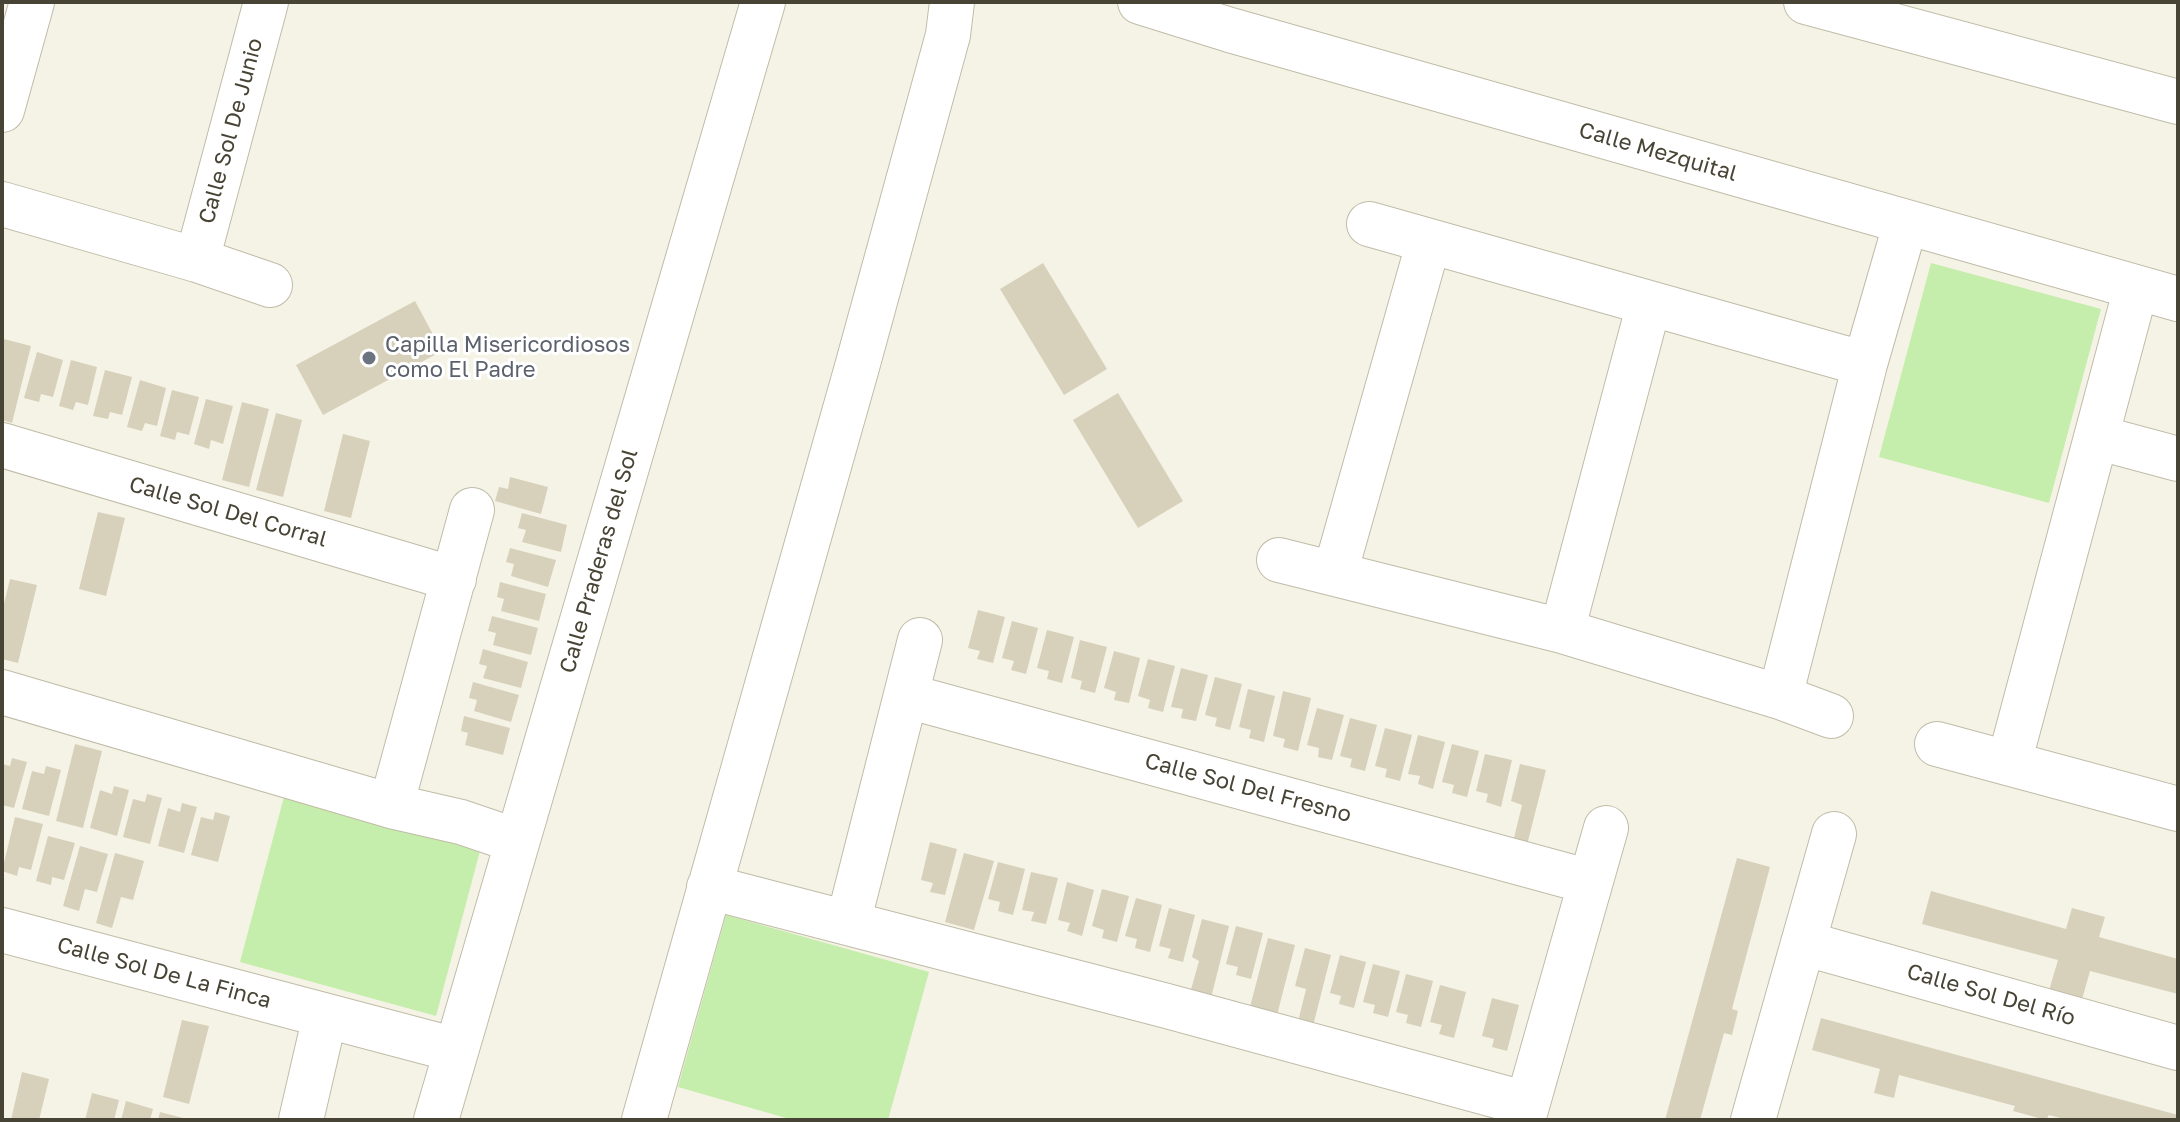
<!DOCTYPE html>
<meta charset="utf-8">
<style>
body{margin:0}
#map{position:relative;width:2180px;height:1122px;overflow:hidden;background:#f5f3e6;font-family:"Golos Text",sans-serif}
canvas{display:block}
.frame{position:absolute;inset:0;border:4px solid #484435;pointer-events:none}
</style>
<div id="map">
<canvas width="2180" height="1122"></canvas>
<div class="frame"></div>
</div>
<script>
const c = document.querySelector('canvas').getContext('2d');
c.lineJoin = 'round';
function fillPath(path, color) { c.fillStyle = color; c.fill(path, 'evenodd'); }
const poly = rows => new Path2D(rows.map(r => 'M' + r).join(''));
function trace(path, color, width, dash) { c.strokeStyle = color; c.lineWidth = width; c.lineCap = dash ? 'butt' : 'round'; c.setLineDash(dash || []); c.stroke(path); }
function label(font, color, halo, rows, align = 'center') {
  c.font = font + ' "Golos Text",sans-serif'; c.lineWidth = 6; c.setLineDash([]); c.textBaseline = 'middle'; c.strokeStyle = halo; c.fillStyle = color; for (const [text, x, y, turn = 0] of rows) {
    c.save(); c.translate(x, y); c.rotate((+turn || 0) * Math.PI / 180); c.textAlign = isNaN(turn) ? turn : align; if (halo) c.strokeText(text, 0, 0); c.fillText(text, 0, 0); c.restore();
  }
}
fillPath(poly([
 [1931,263,2101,309,2049,503,1879,457],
 [284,797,480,851,436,1016,240,962],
 [726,915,929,972,888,1120,793,1120,678,1087]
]), '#c5edab');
fillPath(poly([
 [1043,263,1107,369,1064,395,1000,289],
 [415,301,442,351,323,415,296,365],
 [4,339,31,346,12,423,2,420,2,348],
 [37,352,63,360,53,397,41,394,39,402,24,398],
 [71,360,97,367,88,405,76,402,73,410,59,406],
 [105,370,132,377,122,415,110,412,108,419,93,416],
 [140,380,166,388,157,426,145,423,142,431,127,427],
 [172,390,199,397,189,435,177,432,175,440,160,436],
 [1118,393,1183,501,1138,528,1073,420],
 [206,399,233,406,223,444,211,440,209,449,194,444],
 [242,402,269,409,249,487,222,480],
 [276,413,302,420,283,497,256,490],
 [343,434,370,441,351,518,324,511],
 [510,477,548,487,541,514,495,501,499,487,508,489],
 [98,512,125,518,106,596,79,589],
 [522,513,567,525,561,552,522,542,526,530,518,528],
 [510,548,556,560,548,587,511,576,514,564,506,562],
 [10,579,37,585,18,663,2,659,2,612],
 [500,582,546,594,539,621,501,611,504,599,497,597],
 [978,610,1005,617,993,663,977,659,980,651,968,648],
 [492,616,538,628,531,655,493,645,496,633,488,631],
 [1012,621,1038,628,1026,674,1011,670,1014,661,1002,658],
 [1047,630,1074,637,1062,683,1047,679,1049,671,1037,668],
 [1080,640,1107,647,1095,693,1080,689,1082,681,1071,678],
 [483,649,528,662,521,688,483,678,487,666,479,664],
 [1114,651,1140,658,1129,703,1114,700,1116,692,1104,688],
 [1148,659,1175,666,1163,712,1148,708,1150,700,1138,696],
 [1181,668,1208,675,1196,721,1181,718,1183,709,1171,707],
 [1215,677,1242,684,1230,730,1215,726,1217,718,1205,715],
 [473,682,519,695,511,722,474,711,477,700,469,698],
 [1248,689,1275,696,1264,742,1249,738,1251,730,1239,727],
 [1283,691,1311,698,1298,751,1283,747,1285,739,1273,736],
 [1317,708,1344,715,1332,760,1318,757,1319,748,1307,745],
 [464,716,510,728,503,755,465,745,468,733,461,731],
 [1350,718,1377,725,1365,771,1350,767,1352,759,1340,756],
 [1385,728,1412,735,1400,781,1385,777,1387,769,1375,766],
 [1418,735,1445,742,1433,789,1418,784,1420,776,1408,774],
 [75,744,102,751,83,828,56,821],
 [1452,744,1479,751,1467,797,1452,793,1454,785,1442,782],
 [1485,754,1512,760,1501,807,1486,802,1488,794,1476,791],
 [12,758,27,762,14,808,2,805,2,764,10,766],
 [1520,764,1546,770,1527,845,1513,842,1522,805,1511,801],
 [46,766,61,770,49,816,22,809,32,771,44,774],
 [114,786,129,790,117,836,90,828,100,790,112,794],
 [147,794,162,798,150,844,123,837,133,799,145,802],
 [182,803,197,807,184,853,158,846,168,808,180,812],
 [215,812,230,816,218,862,191,855,201,817,213,820],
 [15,817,43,824,31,870,19,867,17,876,2,871],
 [48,836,75,843,64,880,52,877,51,885,36,881],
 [930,842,957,849,945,895,930,892,933,883,921,880],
 [80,846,108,854,97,892,85,889,79,911,63,906],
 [115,853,144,861,133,900,121,897,112,928,96,923],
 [964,853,994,861,974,930,945,922],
 [1737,858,1770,867,1732,1009,1738,1011,1732,1035,1724,1033,1700,1120,1665,1120],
 [998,862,1025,869,1013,915,998,911,1000,902,988,899],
 [1031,872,1058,878,1046,924,1031,921,1034,912,1022,910],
 [1067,882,1094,890,1082,936,1067,931,1070,923,1058,920],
 [1102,889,1129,896,1117,942,1102,938,1104,930,1092,926],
 [1931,891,2066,929,2072,908,2105,917,2099,937,2178,959,2178,994,2090,971,2081,1003,2048,994,2058,960,1922,924],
 [1136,898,1162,905,1150,952,1135,948,1137,939,1125,936],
 [1169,908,1195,915,1183,962,1168,958,1171,949,1159,946],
 [1202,919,1229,926,1211,998,1190,993,1199,961,1192,957],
 [1236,926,1263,933,1251,979,1236,975,1238,967,1226,964],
 [1268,938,1295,945,1277,1015,1250,1007],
 [1305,948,1331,955,1313,1026,1298,1022,1306,989,1295,986],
 [1340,955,1366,962,1354,1008,1339,1004,1341,996,1330,993],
 [1373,964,1400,971,1388,1017,1373,1013,1375,1005,1363,1002],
 [1406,974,1433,981,1421,1027,1406,1023,1408,1015,1396,1012],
 [1440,985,1466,992,1454,1038,1439,1034,1442,1025,1430,1022],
 [1492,998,1519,1005,1507,1051,1492,1047,1494,1039,1482,1036],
 [1821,1018,2178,1115,2178,1120,2068,1120,2049,1115,2046,1120,2013,1111,2015,1106,1899,1075,1894,1098,1874,1093,1880,1069,1812,1050],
 [182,1020,209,1026,189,1104,163,1097],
 [22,1072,49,1079,39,1120,11,1120],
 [92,1093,119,1100,114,1120,85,1120],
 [126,1101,153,1109,150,1120,121,1120],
 [160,1112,187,1119,187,1120,158,1120]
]), '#d7d1bb');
const minor = poly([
 [1140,2,1230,30,2178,299],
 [1806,2,2178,102],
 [2,110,32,2],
 [2,204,197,260,270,285],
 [1369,224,1865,364],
 [197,260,266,2],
 [2096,437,2178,459],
 [2,445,454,579],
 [1279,560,1562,631,1780,697,1831,716],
 [1335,573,1429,241],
 [1562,631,1649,304],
 [2,692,391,806,461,822,517,841],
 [907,696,1590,882],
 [1780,697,1865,364,1906,222],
 [1937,744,2178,809],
 [2009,763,2136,288],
 [391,806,472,510],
 [709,887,1167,1006,1527,1104],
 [848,923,920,640],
 [2,930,456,1050],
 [1803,943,2178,1048],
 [301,1120,325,1016],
 [436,1120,763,2],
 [644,1120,857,367,948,35,952,2],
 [1523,1120,1606,828],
 [1753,1120,1834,834]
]);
trace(minor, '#c1bca8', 46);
trace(minor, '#fff', 44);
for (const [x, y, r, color] of [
 [369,358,8,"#6b7280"]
]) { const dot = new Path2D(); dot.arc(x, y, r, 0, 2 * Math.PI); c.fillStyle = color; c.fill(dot); trace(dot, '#fff', 3); }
label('22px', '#484435', '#fff', [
 ["Calle Sol De Junio",231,131,-75],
 ["Calle Mezquital",1658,152,16],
 ["Calle Sol Del Corral",228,512,16],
 ["Calle Praderas del Sol",599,561,-74],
 ["Calle Sol Del Fresno",1248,788,15],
 ["Calle Sol De La Finca",164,973,15],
 ["Calle Sol Del Río",1991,995,16]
]);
label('22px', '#5b616d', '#fff', [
 ["Capilla Misericordiosos",385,345],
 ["como El Padre",385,370]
], 'left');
</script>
